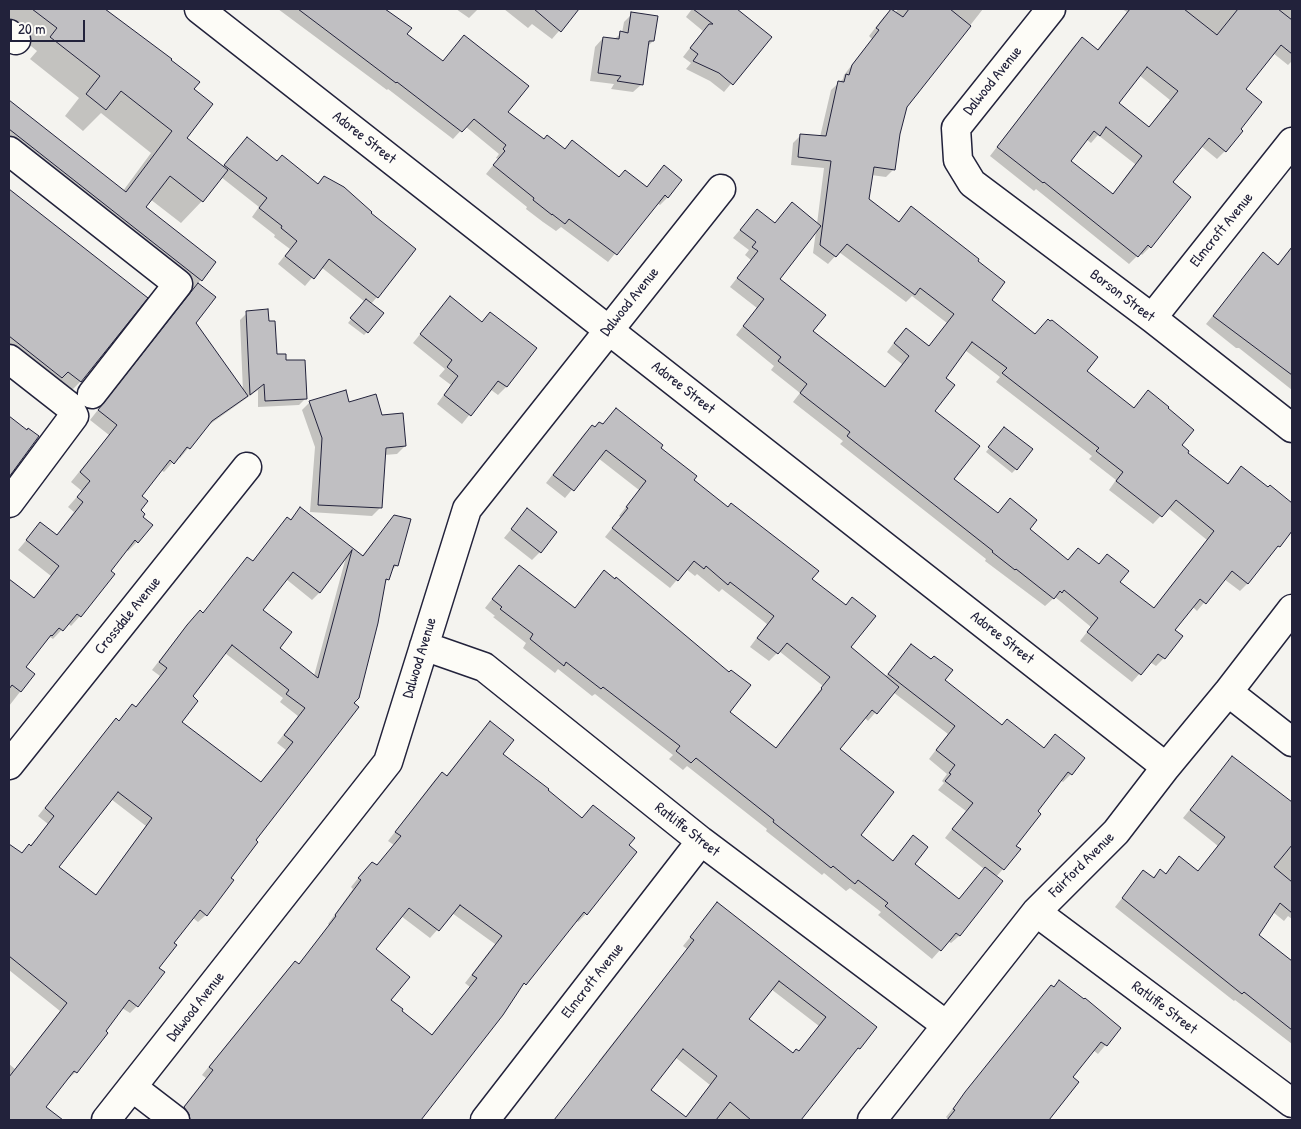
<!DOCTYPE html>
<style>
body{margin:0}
#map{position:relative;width:1301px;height:1129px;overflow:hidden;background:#f4f3ef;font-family:"Patrick Hand",sans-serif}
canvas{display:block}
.frame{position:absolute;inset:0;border:10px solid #22223b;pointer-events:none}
.scale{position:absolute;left:10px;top:20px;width:75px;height:22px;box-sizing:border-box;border:2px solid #22223b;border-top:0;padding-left:6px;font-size:15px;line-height:18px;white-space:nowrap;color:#22223b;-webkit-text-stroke:4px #fdfcf7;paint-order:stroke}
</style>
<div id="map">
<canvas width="1301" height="1129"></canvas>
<div class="frame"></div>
<div class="scale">20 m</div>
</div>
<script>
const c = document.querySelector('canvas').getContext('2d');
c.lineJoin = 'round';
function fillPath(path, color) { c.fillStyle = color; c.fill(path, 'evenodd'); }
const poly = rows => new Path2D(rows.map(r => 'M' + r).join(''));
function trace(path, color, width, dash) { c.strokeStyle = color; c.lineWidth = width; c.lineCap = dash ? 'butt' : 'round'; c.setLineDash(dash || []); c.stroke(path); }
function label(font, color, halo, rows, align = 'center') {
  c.font = font + ' "Patrick Hand",sans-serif'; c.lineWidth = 4.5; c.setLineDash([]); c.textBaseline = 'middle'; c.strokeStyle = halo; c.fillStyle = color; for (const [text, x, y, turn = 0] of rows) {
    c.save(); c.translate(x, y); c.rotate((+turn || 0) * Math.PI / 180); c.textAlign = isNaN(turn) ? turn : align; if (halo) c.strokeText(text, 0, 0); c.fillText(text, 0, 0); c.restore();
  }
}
fillPath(poly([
 [9,9,95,9,192,89,186,139,222,167,247,138,277,162,317,184,324,178,377,297,371,304,367,332,364,335,348,323,365,302,321,267,305,286,278,264,290,249,274,237,275,235,252,217,259,207,221,177,202,201,181,223,150,199,144,207,201,280,197,284,214,297,194,323,243,392,240,320,247,313,276,355,285,362,306,398,299,405,258,407,258,390,206,427,180,458,178,456,164,472,161,470,140,497,137,542,128,551,126,550,109,571,80,616,71,626,68,623,53,639,50,637,24,667,34,674,9,706,9,581,33,599,51,576,18,550,40,524,56,536,74,512,68,507,82,491,71,482,109,435,90,420,187,297,9,167,9,101,123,191,151,153,101,113,83,131,65,116,79,98,30,59,37,51,9,28],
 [278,9,372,9,442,62,464,36,507,112,543,141,618,178,646,188,664,167,668,197,660,205,657,203,608,262,561,227,556,231,543,222,526,209,527,207,486,174,498,159,496,158,499,154,465,126,453,139,388,89,387,90],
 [456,9,478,9,469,18],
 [504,9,578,9,552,39,532,24,528,28],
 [692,9,735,9,770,37,724,92,710,81,686,69,691,63,683,57,703,31,686,17],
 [898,9,983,9,906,107,898,134,894,169,886,177,871,175,868,199,898,223,912,207,976,261,990,300,1035,335,1086,372,1133,409,1148,392,1186,453,1227,484,1241,468,1268,489,1270,487,1292,504,1292,529,1248,583,1240,591,1224,579,1197,611,1192,606,1173,630,1181,636,1164,658,1156,666,1150,662,1132,682,1080,641,1091,627,1055,597,1045,606,985,561,986,559,840,444,843,441,793,402,800,393,771,370,774,366,736,335,757,308,730,287,751,260,745,255,749,250,733,238,757,210,774,224,817,224,824,168,791,165,793,143,801,135,820,137,831,90,843,79,844,75,872,39,869,36,883,18,891,10,895,13],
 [816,231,813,253,828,264,839,252,906,302,912,296,947,323,928,347,906,329,898,337,887,352,902,364,884,388,812,331,778,279],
 [965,350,1000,377,996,382,1092,456,1089,459,1116,480,1109,490,1153,524,1168,508,1207,540,1153,609,1118,582,1107,555,1098,565,1078,550,1067,561,1028,529,1010,500,997,514,952,479,933,411,944,378],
 [1122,9,1292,9,1292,61,1288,65,1273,53,1244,89,1239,129,1225,151,1217,159,1201,146,1171,183,1150,247,1142,255,1140,253,1129,264,1036,189,1034,191,990,156,1074,46,1082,38,1097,50,1127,12],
 [1139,75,1170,100,1148,128,1117,103],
 [1098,135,1135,164,1112,195,1069,161,1086,139,1091,143],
 [632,14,653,41,647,47,642,84,633,92,611,89,614,84,590,81,595,47,603,38,613,40,622,33,624,22],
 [9,191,146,298,80,382,59,403,9,375],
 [1292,246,1292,323,1288,329,1292,332,1292,390,1239,348,1236,348,1206,324,1263,254,1277,265],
 [443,306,481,323,490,313,535,349,506,387,498,395,490,389,462,424,437,404,451,385,439,376,445,369,413,343],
 [310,402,348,403,381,417,405,446,397,454,384,455,380,508,372,516,310,512,315,447,302,410],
 [616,409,692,480,811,579,849,647,885,677,912,645,943,680,1002,726,1043,749,1055,736,1071,774,1063,782,1060,780,1036,811,1015,846,1003,869,996,877,1002,881,959,936,951,943,948,941,932,959,878,915,881,912,850,888,846,891,824,873,822,875,766,831,767,829,687,766,683,770,669,759,673,755,595,694,592,696,558,669,555,673,523,648,526,643,493,617,495,616,485,608,511,575,574,609,604,572,729,713,775,749,823,686,779,651,769,661,750,647,767,624,722,589,719,592,697,574,695,576,686,569,670,588,605,537,621,517,619,516,639,490,598,458,565,498,546,483,584,434,592,426,595,428,602,425],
 [893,692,948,734,929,759,947,774,942,781,944,783,938,790,966,811,945,838,984,869,958,900,913,865,913,837,892,861,859,835,838,749,864,717,868,721],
 [9,418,27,432,38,437,9,475],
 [1001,432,1016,469,1012,473,986,452],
 [301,509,362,556,394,516,397,565,390,572,388,579,384,583,254,840,206,915,198,922,193,918,173,943,137,1006,130,1013,122,1008,76,1072,68,1079,67,1078,44,1107,47,1115,43,1120,9,1120,9,1064,15,1069,60,1011,9,970,9,847,21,854,30,846,48,824,38,816,109,727,118,722,135,708,160,676,152,670,180,634,192,619,202,614,252,562,280,526,290,520],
 [346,557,314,676,279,648,261,610,286,579,312,600,319,593],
 [225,653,283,698,280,702,298,716,277,743,286,750,260,783,180,722,191,696],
 [111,799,146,826,95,896,57,868],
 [527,510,540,552,532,560,504,538],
 [490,722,502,754,581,819,593,806,627,845,636,852,586,914,578,922,576,920,517,992,502,1014,419,1120,180,1120,176,1116,206,1078,202,1075,287,970,295,962,298,965,329,925,328,924,353,889,351,887,364,871,372,863,376,866,394,845,388,841,434,781,442,773,446,776],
 [452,913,495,944,465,983,470,987,431,1036,400,1011,389,1000,375,950,401,916,430,938],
 [1232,758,1292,805,1292,919,1288,916,1284,921,1273,912,1257,936,1292,964,1292,1044,1235,1000,1234,1001,1115,907,1143,872,1152,878,1160,871,1165,874,1179,858,1197,872,1218,846,1183,818],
 [717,904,875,1027,799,1120,555,1120,599,1063,598,1062,687,949,683,946],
 [771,989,819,1026,798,1052,792,1054,747,1019],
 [675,1057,710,1085,685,1118,649,1090],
 [1051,986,1119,1029,1098,1054,1093,1050,1072,1077,1048,1120,946,1120,948,1119,946,1117]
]), '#0003');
const building = poly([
 [32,9,105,9,172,59,171,60,200,82,194,89,213,104,187,138,228,170,203,202,170,176,146,207,216,262,202,281,9,129,9,100,126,192,172,131,121,91,106,110,86,94,100,76,50,37,57,28,32,9],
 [298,9,385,9,412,28,407,34,443,61,464,35,529,86,508,112,544,139,547,135,565,149,572,140,619,177,625,170,647,187,664,165,682,180,668,198,665,195,617,255,569,219,565,224,552,214,552,215,533,200,534,198,493,165,505,151,503,149,506,145,474,119,462,132,397,82,396,83,298,9],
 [534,9,579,9,561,32,534,9],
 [693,9,737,9,772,37,733,85,719,73,693,61,698,54,690,48,709,24,713,24,693,9],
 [891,9,903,17,909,9,950,9,971,26,907,107,900,134,895,170,874,167,869,199,899,222,911,206,979,259,978,261,1005,282,992,300,1035,334,1048,319,1050,321,1052,320,1098,357,1087,371,1134,408,1148,390,1169,407,1168,408,1194,430,1182,445,1189,451,1188,453,1228,484,1241,466,1268,487,1270,485,1292,503,1292,531,1280,547,1278,546,1248,584,1232,571,1206,604,1200,599,1175,630,1183,636,1165,659,1158,654,1141,675,1087,632,1098,618,1064,590,1062,593,1060,591,1054,599,1016,569,1015,570,992,552,993,551,847,436,850,432,800,393,807,384,778,361,781,357,743,326,764,299,737,278,758,251,752,247,756,242,740,230,757,209,775,223,792,202,821,226,780,279,826,315,813,331,885,387,909,356,894,343,906,328,929,346,954,314,920,288,915,295,847,244,836,257,820,245,831,161,798,157,800,134,826,136,838,81,844,82,846,74,849,75,852,65,879,30,876,28,891,9],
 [972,342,1007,368,1002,373,1099,448,1096,451,1123,472,1116,481,1162,517,1176,500,1214,531,1154,608,1120,582,1129,571,1107,554,1099,564,1078,548,1068,560,1030,529,1037,520,1010,498,998,513,954,479,980,446,935,411,955,385,946,378,972,342],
 [1130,9,1184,9,1217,35,1238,9,1278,9,1292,20,1292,54,1281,45,1246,89,1262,102,1241,129,1243,131,1226,152,1209,138,1173,182,1191,197,1151,248,1148,245,1138,257,1044,182,1043,183,997,147,1082,37,1098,50,1130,9],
 [1147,67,1178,91,1149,127,1119,103,1147,67],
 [1106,127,1142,156,1113,194,1071,161,1094,131,1100,136,1106,127],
 [631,12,658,16,654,41,649,41,643,85,617,81,621,76,598,73,603,37,619,39,620,31,628,33,631,12],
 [247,137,277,161,282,155,318,184,324,176,344,187,372,212,371,213,416,249,378,298,329,259,314,279,285,256,297,241,281,228,282,226,259,208,267,198,224,165,247,137],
 [9,189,148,298,81,382,68,372,62,378,9,336,9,189],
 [1292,247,1292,375,1213,316,1263,252,1278,265,1292,247],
 [198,283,216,297,196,323,248,396,212,421,190,449,187,447,174,464,170,460,142,496,148,501,141,510,145,514,143,517,153,525,138,543,135,540,111,571,115,574,81,617,77,614,63,631,59,628,52,636,51,635,26,667,35,674,21,692,12,685,9,689,9,579,34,598,59,566,26,540,40,522,57,535,83,502,77,497,90,481,80,472,117,425,98,410,198,283],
 [450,296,482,322,490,312,537,348,507,387,498,381,471,416,444,395,458,376,447,367,452,360,420,334,450,296],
 [366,299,384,313,368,333,350,318,366,299],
 [268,309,269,321,275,321,277,354,286,354,286,360,305,360,307,399,265,401,264,384,250,395,246,311,268,309],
 [346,390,349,402,376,394,382,415,403,413,406,446,386,448,382,508,318,505,322,438,309,401,346,390],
 [616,408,663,445,661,448,697,476,694,480,728,507,731,503,819,571,812,579,846,605,852,597,876,616,851,647,899,687,877,714,872,710,840,749,894,792,861,835,893,861,913,835,928,847,915,864,959,899,985,867,1003,881,960,936,956,933,941,951,885,906,888,903,858,880,855,884,833,866,831,868,773,822,774,820,696,758,691,763,676,751,680,746,603,687,601,689,566,662,564,666,530,639,533,634,500,609,502,607,492,599,519,565,575,608,604,570,615,579,616,577,729,672,731,670,751,685,730,712,776,748,822,689,821,688,830,677,787,643,778,654,757,638,774,616,730,582,728,585,706,566,704,569,694,561,678,581,612,528,628,508,626,507,646,481,606,450,574,491,553,475,592,425,595,427,599,422,603,424,616,408],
 [9,416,27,430,28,428,39,436,9,477,9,416],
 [1004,427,1033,449,1017,470,988,447,1004,427],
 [300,507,363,556,394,515,411,519,398,566,394,565,389,580,386,579,378,623,359,698,354,703,359,707,256,840,258,842,231,878,234,880,207,916,200,910,174,943,177,945,159,968,165,972,138,1007,129,1000,106,1031,108,1033,77,1073,74,1071,46,1107,63,1120,9,1120,9,1077,67,1003,9,956,9,844,22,853,29,844,31,846,54,816,45,808,116,718,119,721,132,704,136,707,167,668,159,662,187,625,200,610,203,613,247,557,253,561,287,517,291,520,300,507],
 [352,550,318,678,280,648,292,632,263,610,293,572,320,593,352,550],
 [232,645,289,690,286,694,305,708,284,735,293,742,261,782,182,722,198,701,193,696,232,645],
 [118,792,152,818,96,895,59,867,118,792],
 [527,508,557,532,541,553,511,529,527,508],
 [911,644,931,659,934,656,953,670,945,680,1002,725,1007,719,1044,748,1055,734,1085,758,1072,775,1068,772,1038,811,1041,814,1016,846,1021,849,1004,870,952,829,973,803,945,781,951,774,949,773,955,765,936,750,955,726,888,674,911,644],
 [490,721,514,740,503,754,549,789,548,790,582,818,593,805,635,838,629,845,637,852,587,915,584,912,526,985,524,983,503,1015,421,1120,190,1120,189,1114,184,1107,213,1070,209,1067,295,961,299,964,336,916,335,915,361,880,358,878,372,862,377,865,401,836,395,832,442,772,447,776,490,721],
 [460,905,502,936,472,975,477,978,432,1035,402,1011,403,1009,391,1000,410,977,376,949,409,908,439,931,460,905],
 [1232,756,1292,802,1292,845,1274,867,1292,882,1292,913,1280,903,1259,935,1292,961,1292,1030,1244,992,1242,994,1122,898,1143,870,1154,878,1160,869,1166,874,1179,856,1198,871,1225,837,1190,810,1232,756],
 [717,902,877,1027,860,1049,858,1048,801,1120,751,1120,730,1102,716,1120,554,1120,694,940,690,937,717,902],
 [779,981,826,1017,799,1051,796,1049,793,1053,749,1019,779,981],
 [683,1049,717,1076,686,1117,651,1090,683,1049],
 [1059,980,1084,999,1085,998,1121,1028,1107,1046,1101,1042,1073,1077,1079,1082,1049,1120,947,1120,955,1110,953,1109,965,1092,1051,985,1054,987,1059,980]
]);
fillPath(building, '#c0bfc2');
trace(building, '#22223b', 1);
const minor = poly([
 [199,9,1166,767],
 [1051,9,956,128,958,160,972,183,1152,318,1292,428],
 [9,34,16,40],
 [9,151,178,284,92,394],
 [1152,318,1292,142],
 [9,359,69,406,74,416,9,503],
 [424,646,484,667,701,841,946,1025],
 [1228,692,1292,742],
 [9,765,247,467],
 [1036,912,1292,1103],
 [132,1087,175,1120],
 [106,1120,388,762,467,509,721,189],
 [485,1120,701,841],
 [872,1120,1036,912,1116,832,1166,767,1228,692,1292,609]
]);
trace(minor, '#22223b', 31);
trace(minor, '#fdfcf7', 28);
label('15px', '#22223b', '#fdfcf7', [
 ["Dalwood Avenue",993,81,-51],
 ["Adoree Street",364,138,38],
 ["Elmcroft Avenue",1222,230,-51],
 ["Borson Street",1122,296,37],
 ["Dalwood Avenue",630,302,-51],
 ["Adoree Street",683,388,38],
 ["Crossdale Avenue",128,616,-51],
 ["Adoree Street",1002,638,38],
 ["Dalwood Avenue",420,658,-73],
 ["Ratliffe Street",687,830,38],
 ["Fairford Avenue",1082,865,-45],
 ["Elmcroft Avenue",593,981,-52],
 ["Dalwood Avenue",196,1007,-52],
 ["Ratliffe Street",1164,1008,37]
]);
</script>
